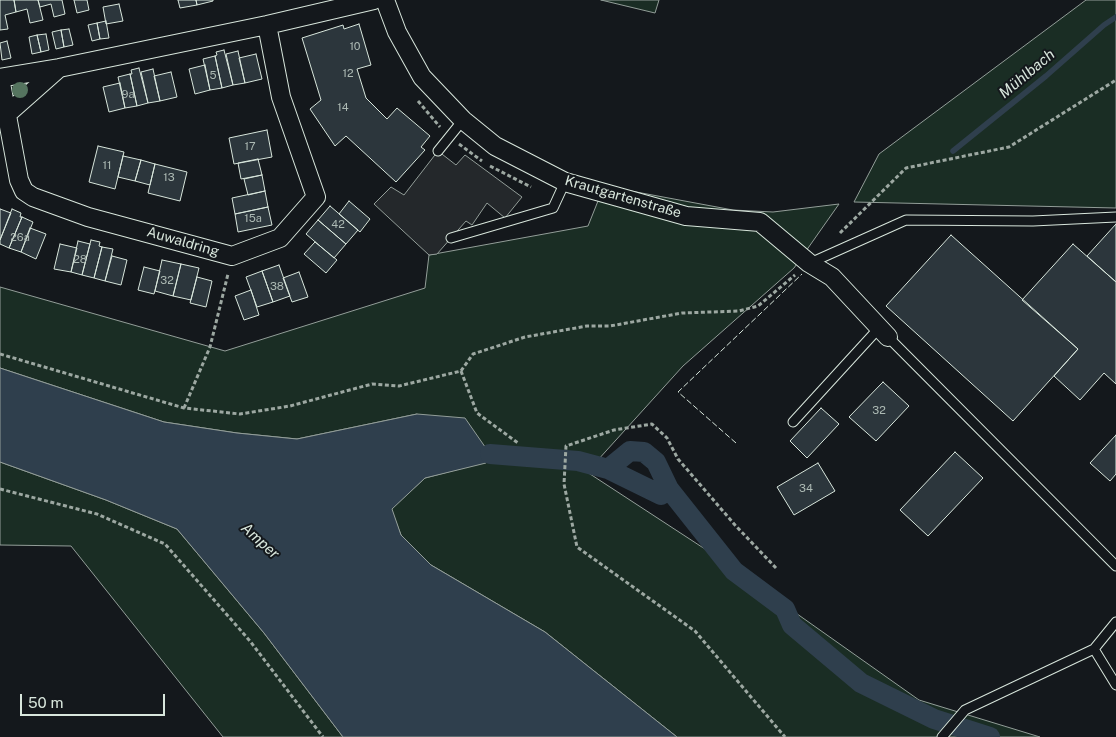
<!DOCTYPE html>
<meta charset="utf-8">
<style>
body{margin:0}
#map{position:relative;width:1116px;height:737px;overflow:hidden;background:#14181c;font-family:"Public Sans",sans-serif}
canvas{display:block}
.scale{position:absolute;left:20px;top:694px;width:145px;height:22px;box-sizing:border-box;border:2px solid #d8e6dc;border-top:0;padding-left:6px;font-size:15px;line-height:18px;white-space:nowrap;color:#d8e6dc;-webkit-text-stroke:4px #14181c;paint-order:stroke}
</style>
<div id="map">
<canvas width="1116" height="737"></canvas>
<div class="scale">50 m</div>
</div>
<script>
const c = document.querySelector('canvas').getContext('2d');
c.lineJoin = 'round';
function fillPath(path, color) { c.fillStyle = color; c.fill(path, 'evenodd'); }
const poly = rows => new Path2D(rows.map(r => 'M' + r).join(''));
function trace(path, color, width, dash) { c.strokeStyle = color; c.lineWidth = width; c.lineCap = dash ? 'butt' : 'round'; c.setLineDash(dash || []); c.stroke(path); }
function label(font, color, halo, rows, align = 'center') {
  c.font = font + ' "Public Sans",sans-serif'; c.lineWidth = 4; c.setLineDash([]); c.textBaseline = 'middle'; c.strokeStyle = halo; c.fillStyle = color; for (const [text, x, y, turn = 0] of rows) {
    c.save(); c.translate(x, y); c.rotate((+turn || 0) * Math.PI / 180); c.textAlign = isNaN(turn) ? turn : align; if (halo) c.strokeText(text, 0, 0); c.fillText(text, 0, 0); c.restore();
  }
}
const green = poly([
 [601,0,659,0,655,13,601,0],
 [1086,0,1116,0,1116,208,854,202,879,154,1086,0],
 [604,186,733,210,773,212,839,204,794,268,683,366,587,472,708,551,919,700,1040,737,677,737,545,632,431,565,401,535,391,509,425,478,486,462,417,414,297,439,237,433,164,422,0,368,0,287,225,351,425,288,429,255,588,226,604,186],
 [0,462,106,500,177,529,264,633,343,737,223,737,71,546,0,545,0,462]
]);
fillPath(green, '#1a2d24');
trace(green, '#939e99', 1);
const parking = poly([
 [438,151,456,165,465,155,522,197,505,218,487,203,472,225,466,221,437,254,429,255,374,204,391,187,404,195,438,151]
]);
fillPath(parking, '#24282b');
trace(parking, '#939e99', 1);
const water = poly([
 [0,368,164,422,237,433,297,439,417,414,465,418,490,454,486,463,425,478,392,509,401,535,431,565,545,632,677,737,343,737,264,633,177,529,106,500,0,462,0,368]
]);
fillPath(water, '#2f3f4d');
trace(water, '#939e99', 1);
trace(poly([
 [953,151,1046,76,1104,25,1116,17]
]), '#2f3f4d', 5.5);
trace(poly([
 [490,454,578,461,608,469,661,495,669,489,734,571,785,609,792,625,861,683,934,719,990,737],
 [608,469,630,451,644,452,656,462,669,489]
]), '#2f3f4d', 20);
const building = poly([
 [0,0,14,0,16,12,5,15,8,29,0,30,0,0],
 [14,0,38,0,43,20,30,23,27,9,16,12,14,0],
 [38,0,62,0,65,14,54,17,51,4,40,7,38,0],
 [74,0,87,0,89,10,77,13,74,0],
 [178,0,196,0,197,5,180,8,178,0],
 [196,0,213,0,213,1,197,5,196,0],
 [119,4,123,21,106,24,103,7,119,4],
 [106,21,109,38,100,39,97,23,106,21],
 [97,23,100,39,92,41,88,25,97,23],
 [359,24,371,65,357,69,366,98,387,119,397,108,430,136,421,147,425,150,396,182,346,136,335,146,310,109,321,100,302,38,343,25,344,29,359,24],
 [69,29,73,45,64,47,61,30,69,29],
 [61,30,64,47,56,49,52,32,61,30],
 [46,34,49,50,41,52,37,35,46,34],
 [37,35,41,52,32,54,29,37,37,35],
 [7,41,11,58,2,60,0,43,7,41],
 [224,50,233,85,222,88,215,56,217,55,216,52,224,50],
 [238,51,245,83,233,85,226,54,238,51],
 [256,54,262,79,245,83,239,58,256,54],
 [215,56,222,88,210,90,203,59,215,56],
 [205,65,210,90,195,94,189,69,205,65],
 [139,68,148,103,137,106,130,74,132,74,131,70,139,68],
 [153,69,160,101,148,103,141,72,153,69],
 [171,72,177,97,160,101,154,76,171,72],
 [130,74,137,106,125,108,118,77,130,74],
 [120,83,125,108,109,112,103,87,120,83],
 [267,130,272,157,234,164,229,138,267,130],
 [98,146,124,152,115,189,89,182,98,146],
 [123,156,141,160,135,181,118,177,123,156],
 [258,159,262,175,241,179,238,163,258,159],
 [141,160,155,164,150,185,135,181,141,160],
 [155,164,187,172,180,201,148,193,155,164],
 [262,175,265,191,248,195,244,179,262,175],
 [265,191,268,207,235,214,232,198,265,191],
 [349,201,370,219,360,232,339,214,349,201],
 [330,206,358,230,346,244,318,220,330,206],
 [268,207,272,225,238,232,235,214,268,207],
 [0,209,11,213,0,240,0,209],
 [12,209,21,213,20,217,22,217,9,248,0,244,0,240,12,209],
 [22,217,33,222,21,252,9,248,22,217],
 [318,220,346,244,334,258,306,234,318,220],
 [1116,224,1116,282,1087,256,1116,224],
 [30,228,46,234,36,259,21,252,30,228],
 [951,235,1078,349,1013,421,886,306,951,235],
 [91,240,100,242,99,246,102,247,94,278,82,275,91,240],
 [78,241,90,244,82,275,71,272,78,241],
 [315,242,337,260,326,273,304,254,315,242],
 [60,244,77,248,71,272,54,269,60,244],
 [1073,244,1116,282,1116,384,1104,373,1080,400,1054,376,1078,349,1022,300,1073,244],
 [102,247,113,249,105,281,94,278,102,247],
 [112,256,127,260,121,285,105,281,112,256],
 [162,260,181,264,173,296,155,291,162,260],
 [181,264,199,268,191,300,173,296,181,264],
 [279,265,290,296,273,302,262,271,279,265],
 [144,267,160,271,154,294,138,290,144,267],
 [262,271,273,302,257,307,246,277,262,271],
 [299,272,308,297,292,302,283,278,299,272],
 [197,277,212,281,206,307,190,303,197,277],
 [251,290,259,315,244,320,235,296,251,290],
 [883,382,909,406,876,441,849,417,883,382],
 [821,408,839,424,807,458,790,441,821,408],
 [1116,435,1116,474,1110,481,1090,463,1116,435],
 [955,452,983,478,928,536,900,510,955,452],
 [818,463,835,491,794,515,777,487,818,463]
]);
fillPath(building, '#2c363c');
trace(building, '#d8e6dc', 1);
const lane = poly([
 [438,151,463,120],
 [451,238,553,208,565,182],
 [810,263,906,220,1033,221,1116,217],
 [888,337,1116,566],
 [793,422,879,328],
 [1094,649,1116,685],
 [942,737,965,710,1094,649,1116,622]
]);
const street = poly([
 [385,0,397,32,422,77,463,120,495,146,565,182,686,216,760,222,809,263,832,277,888,337],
 [267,25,281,97,316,197,280,238,232,256,88,217,33,197,24,191,19,180,0,78,59,68,267,25,374,0],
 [7,114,59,68]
]);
trace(lane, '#d8e6dc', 11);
trace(street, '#d8e6dc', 20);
trace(poly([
 [418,101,440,127],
 [459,144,482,161],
 [490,166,531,187],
 [840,233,906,168,1009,147,1116,80],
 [0,354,184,408,240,414,290,406,372,384,399,386,461,371,473,354,525,337,587,326,610,326,682,313,739,311,758,306,795,275],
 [461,371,477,413,518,443],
 [184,408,210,347,228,274],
 [0,489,97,514,165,544,250,641,323,737],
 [776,568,735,525,678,459,667,438,652,424,614,430,566,446,564,484,577,547,695,631,785,737]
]), '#9da8a2', 3, [4, 2.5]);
trace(lane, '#14181c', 9);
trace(street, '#14181c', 18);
trace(poly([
 [736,443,678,392,802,274]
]), '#d8e6dc', 1, [6, 2.5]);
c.fillStyle = '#55745f';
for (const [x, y] of [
 [20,90]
]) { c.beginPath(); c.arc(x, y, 8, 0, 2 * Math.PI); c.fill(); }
label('11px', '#adbab4', null, [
 ["10",355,47],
 ["12",348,74],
 ["5",213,76],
 ["9a",128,95],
 ["14",343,108],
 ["17",250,147],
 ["11",107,166],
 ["13",169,178],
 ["15a",253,219],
 ["42",338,225],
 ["26a",20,238],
 ["28",80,260],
 ["32",167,281],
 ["38",277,287],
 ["32",879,411],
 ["34",806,489]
]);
label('14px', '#d8e6dc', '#14181c', [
 ["Krautgartenstraße",623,197,16],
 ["Auwaldring",183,242,16]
]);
label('italic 15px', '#d8e6dc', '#14181c', [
 ["Mühlbach",1027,74,-40],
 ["Amper",260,541,42]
]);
</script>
